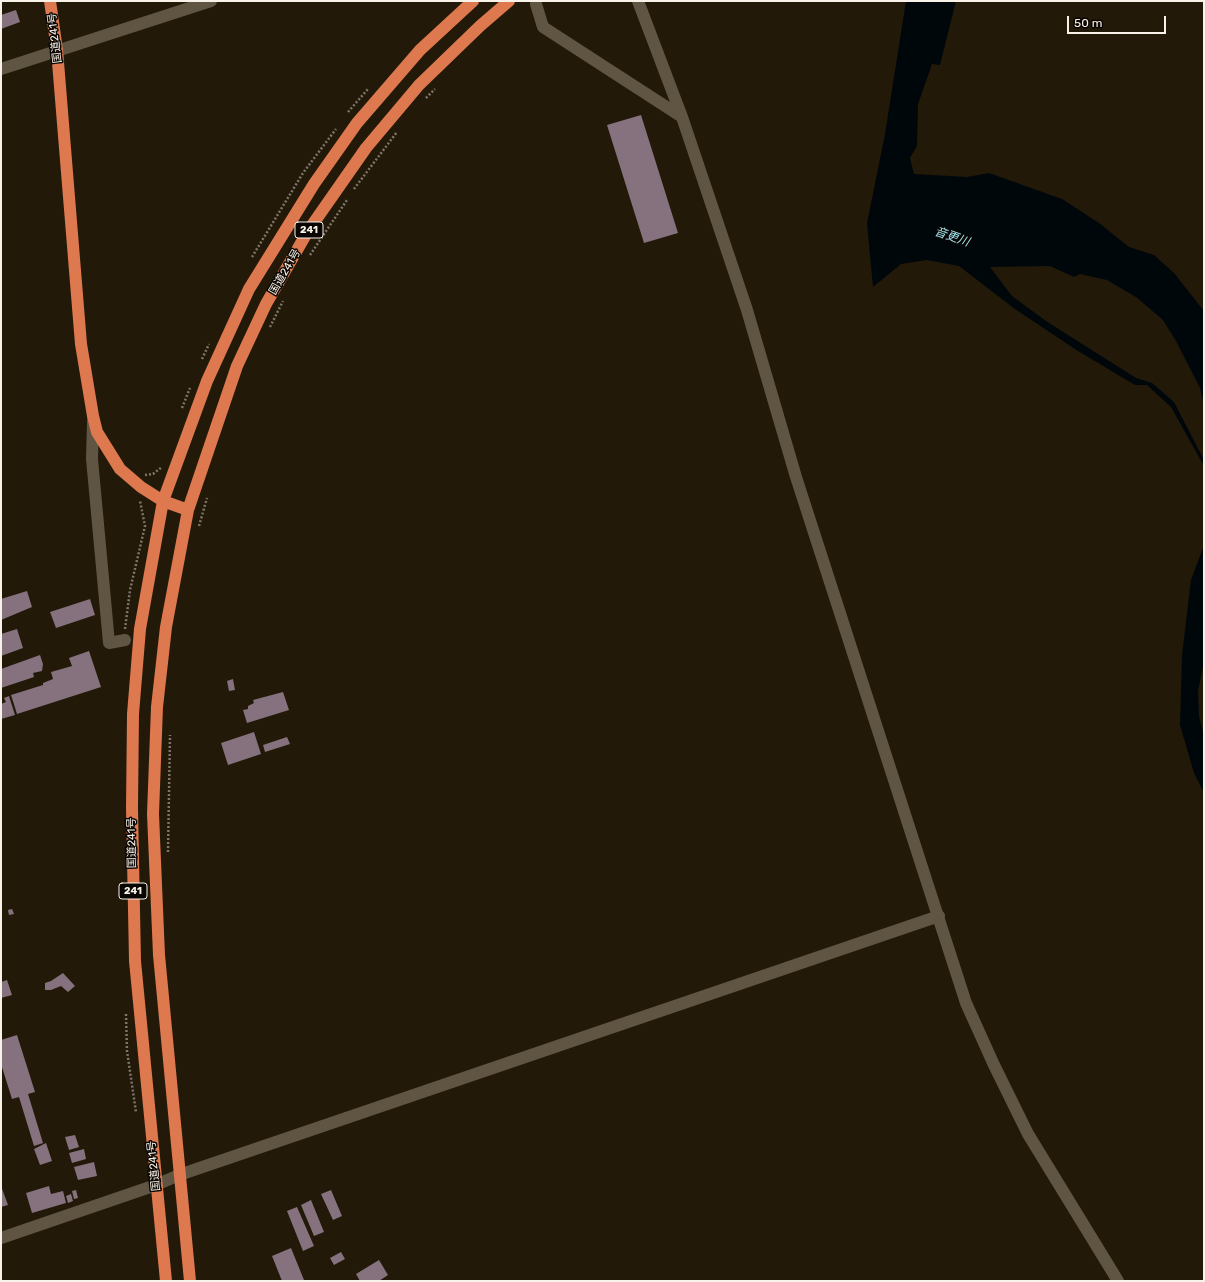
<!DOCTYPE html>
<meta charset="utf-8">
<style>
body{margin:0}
#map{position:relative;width:1205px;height:1282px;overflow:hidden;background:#221909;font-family:Rubik,sans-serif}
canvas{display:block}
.frame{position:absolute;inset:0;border:2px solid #f9f2e8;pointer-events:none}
.scale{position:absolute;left:1067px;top:16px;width:99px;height:18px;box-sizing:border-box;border:2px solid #f9f2e8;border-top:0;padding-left:5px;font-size:12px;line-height:14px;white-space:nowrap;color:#f9f2e8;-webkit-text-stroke:3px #090502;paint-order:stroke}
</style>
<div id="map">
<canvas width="1205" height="1282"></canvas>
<div class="frame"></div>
<div class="scale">50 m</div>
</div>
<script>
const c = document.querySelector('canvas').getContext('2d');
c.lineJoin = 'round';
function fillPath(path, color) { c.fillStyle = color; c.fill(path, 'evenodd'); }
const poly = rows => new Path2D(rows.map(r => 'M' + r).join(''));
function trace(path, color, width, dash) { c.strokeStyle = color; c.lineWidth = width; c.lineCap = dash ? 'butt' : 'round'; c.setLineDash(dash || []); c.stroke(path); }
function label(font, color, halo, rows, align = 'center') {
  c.font = font + ' Rubik,"Noto Sans JP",sans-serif'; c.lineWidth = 3; c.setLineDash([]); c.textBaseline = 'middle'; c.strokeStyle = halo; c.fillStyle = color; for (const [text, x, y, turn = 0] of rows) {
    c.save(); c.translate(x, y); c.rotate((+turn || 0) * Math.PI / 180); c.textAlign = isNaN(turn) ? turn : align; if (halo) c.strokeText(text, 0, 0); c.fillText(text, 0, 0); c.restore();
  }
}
fillPath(poly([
 [906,1,956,1,940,65,932,64,918,104,917,146,910,158,914,174,967,177,989,173,1062,199,1099,223,1129,247,1154,255,1174,273,1204,311,1204,406,1200,388,1176,341,1163,320,1136,297,1107,280,1080,274,1074,277,1050,266,990,267,1012,296,1046,321,1136,378,1152,383,1174,402,1204,460,1204,466,1171,407,1147,385,1135,385,1078,351,1015,309,959,266,927,260,901,264,873,287,867,223,885,134],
 [1204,545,1204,661,1198,691,1199,716,1204,736,1204,793,1194,773,1180,725,1182,655,1191,580]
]), '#00070b');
fillPath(poly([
 [16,10,20,22,1,29,1,15],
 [641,115,678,233,644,243,607,125],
 [27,591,32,607,1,620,1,599],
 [90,599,95,615,56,628,50,612],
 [17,629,23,648,1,656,1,634],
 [89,651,101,687,17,714,11,695,43,685,43,683,53,679,51,672,72,666,69,658],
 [40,655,43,664,42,671,33,673,34,677,1,688,1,669],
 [233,679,235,690,229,691,227,681],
 [283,692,289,710,247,723,243,710,248,709,248,706,254,703,253,700],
 [9,696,15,715,1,719,1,704,6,702,4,698],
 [254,732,261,754,228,765,221,743],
 [287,737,290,744,265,752,263,745],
 [12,909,14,914,9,915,8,910],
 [63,973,75,986,68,992,61,986,51,990,45,990,45,983,51,981],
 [7,980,12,995,1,998,1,982],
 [17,1035,35,1092,28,1094,43,1143,34,1146,19,1097,12,1099,1,1064,1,1040],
 [75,1135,79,1147,69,1150,65,1137],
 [46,1143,52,1161,40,1165,34,1149],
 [84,1149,86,1159,72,1163,69,1153],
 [94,1162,97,1176,78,1180,74,1167],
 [1,1186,8,1205,1,1207],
 [49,1186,51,1194,63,1191,66,1203,32,1213,26,1193],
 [76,1190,78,1198,74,1199,72,1191],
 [331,1190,342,1216,333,1220,321,1194],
 [71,1194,73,1201,68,1203,66,1196],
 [311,1200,324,1232,314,1236,301,1205],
 [297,1207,314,1246,303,1251,287,1211],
 [291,1248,304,1280,303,1281,282,1281,272,1256],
 [341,1252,345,1259,334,1265,330,1258],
 [379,1260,388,1275,379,1281,360,1281,356,1274]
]), '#86727e');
trace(poly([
 [426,98,435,89],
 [348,112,368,89],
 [354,189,397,132],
 [310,255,347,200],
 [252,257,303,173,336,129],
 [270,327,283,301],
 [202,359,209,344],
 [182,408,190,388],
 [145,475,153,474,162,467],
 [199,526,207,498],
 [125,629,130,590,145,526,140,501],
 [168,852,170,735],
 [126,1014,127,1051,136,1112]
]), '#7e7669', 2.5, [2, 2]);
trace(poly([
 [638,1,682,117],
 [536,4,543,27,682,117,747,310,796,477,966,1003,994,1065,1028,1134,1118,1281],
 [1,69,211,1],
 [93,421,92,459,109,643,125,640],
 [1,1238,156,1185,179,1175,939,916]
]), '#605543', 12);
trace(poly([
 [50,1,57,50,81,344,93,416,97,432,120,469,141,487,163,501,188,510],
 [166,1281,135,961,132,808,133,714,140,629,163,501,207,381,249,289,314,184,357,123,420,50,473,1],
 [190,1281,159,955,153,814,157,707,166,627,188,510,237,366,266,304,308,231,366,148,419,85,480,26,509,1]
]), '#de784e', 12);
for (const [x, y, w] of [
 [309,230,28],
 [133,891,28]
]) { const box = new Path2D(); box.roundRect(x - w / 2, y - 8, w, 16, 3); c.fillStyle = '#090502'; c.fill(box); trace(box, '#f9f2e8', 1); }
label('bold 10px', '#f9f2e8', null, [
 ["241",309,230],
 ["241",133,891]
]);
label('11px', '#f9f2e8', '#090502', [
 ["国道241号",55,38,-97],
 ["国道241号",285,272,-60],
 ["国道241号",132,843,-91],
 ["国道241号",154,1166,-96]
]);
label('italic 12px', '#a2eaf7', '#090502', [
 ["音更川",952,237,19]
]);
</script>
